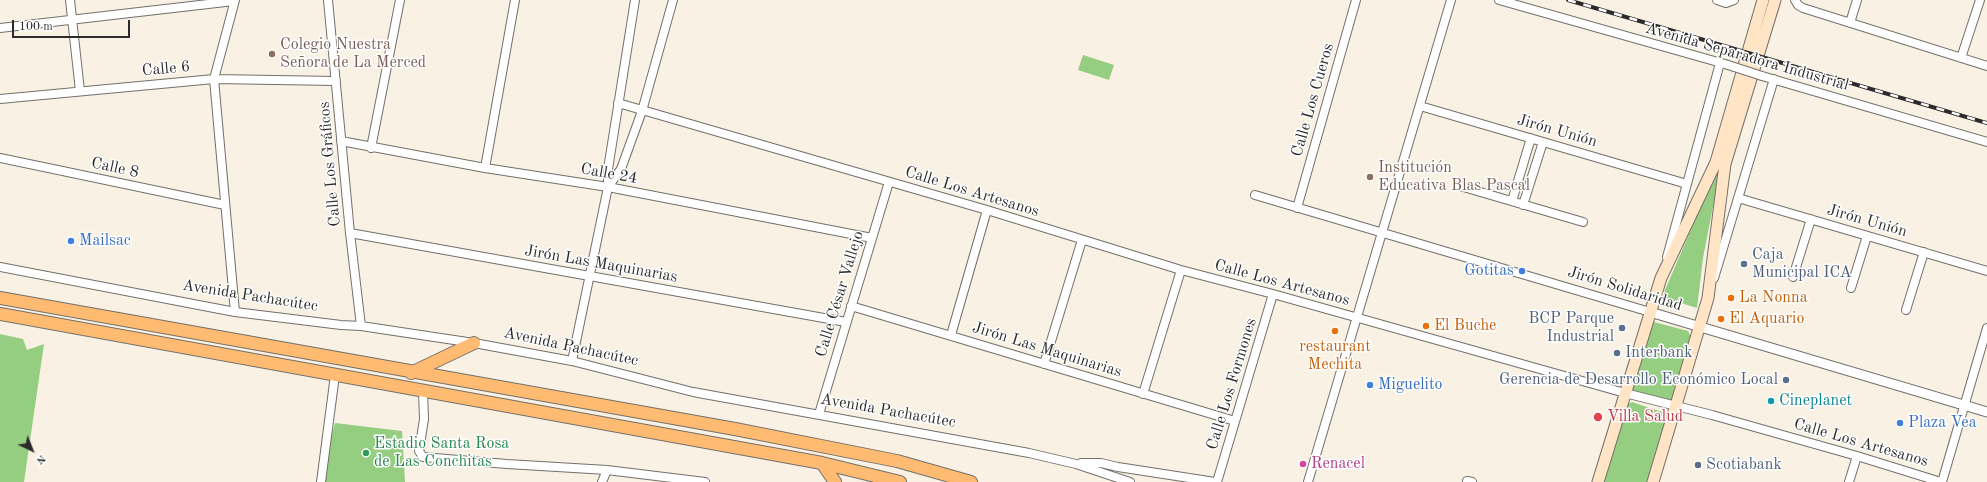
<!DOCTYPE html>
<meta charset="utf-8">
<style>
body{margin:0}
#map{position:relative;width:1987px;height:482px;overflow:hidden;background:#f9f1e3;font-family:"Old Standard TT",serif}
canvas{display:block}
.north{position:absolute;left:12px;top:430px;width:40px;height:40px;-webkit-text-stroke:3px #fff;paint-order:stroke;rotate:137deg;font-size:11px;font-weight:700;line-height:16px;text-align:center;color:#2b2b2b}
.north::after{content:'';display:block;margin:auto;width:14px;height:18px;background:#2b2b2b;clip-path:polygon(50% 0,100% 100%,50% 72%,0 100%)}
.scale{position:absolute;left:12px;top:20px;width:118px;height:18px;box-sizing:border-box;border:2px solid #2b2b2b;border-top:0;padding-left:5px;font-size:12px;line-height:14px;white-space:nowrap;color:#2b2b2b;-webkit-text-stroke:3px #fff;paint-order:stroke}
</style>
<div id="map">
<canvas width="1987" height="482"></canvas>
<div class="north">N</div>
<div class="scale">100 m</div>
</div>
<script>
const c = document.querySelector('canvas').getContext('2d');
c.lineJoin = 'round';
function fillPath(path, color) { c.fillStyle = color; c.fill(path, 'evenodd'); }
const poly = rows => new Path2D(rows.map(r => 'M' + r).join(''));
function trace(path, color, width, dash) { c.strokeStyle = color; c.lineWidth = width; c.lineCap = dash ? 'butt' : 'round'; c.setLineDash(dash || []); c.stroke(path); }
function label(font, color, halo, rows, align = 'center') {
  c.font = font + ' "Old Standard TT",serif'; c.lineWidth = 3; c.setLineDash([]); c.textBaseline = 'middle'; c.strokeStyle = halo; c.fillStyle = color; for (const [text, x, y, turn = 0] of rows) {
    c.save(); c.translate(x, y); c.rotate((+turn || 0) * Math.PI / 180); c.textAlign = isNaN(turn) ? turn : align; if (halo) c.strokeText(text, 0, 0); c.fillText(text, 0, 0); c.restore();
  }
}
fillPath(poly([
 [1083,55,1114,65,1109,80,1078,70],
 [1723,155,1703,258,1697,308,1662,297],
 [1654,322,1688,331,1691,337,1675,396,1671,401,1634,392,1632,385,1650,325],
 [0,334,23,339,27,350,44,344,24,482,0,482],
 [1632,402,1662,412,1667,420,1649,482,1602,482,1628,404],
 [335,423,402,431,405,482,324,482,330,442]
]), '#95ce81');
const minor = poly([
 [70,0,80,91],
 [235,0,214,79,235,312],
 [328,0,350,233,361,326],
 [1499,0,1725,64],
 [1717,0,1726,3,1734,0],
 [1795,0,1798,5,1803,8,1987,66],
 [1850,23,1857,0],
 [0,28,234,1],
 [1961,58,1980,0],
 [1762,76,1987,142],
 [0,99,214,79,336,81],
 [618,103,987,210,1181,270,1273,294,1625,393,1712,415,1857,456,1941,482],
 [1420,106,1687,184],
 [341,141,485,168,608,187,872,238],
 [371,148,400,0],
 [0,158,225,205],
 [485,168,515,0],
 [1460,186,1583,222],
 [608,187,621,169,642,111,673,0],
 [1255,195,1650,312],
 [1738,198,1987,271],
 [1512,201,1531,138],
 [1523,205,1543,142],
 [1297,208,1356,0],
 [350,233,846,322],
 [1667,257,1720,63],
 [0,267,235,312,341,325,361,326,474,343,572,361,693,392,1029,453,1076,464,1130,482],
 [1793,277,1811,219],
 [1714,278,1774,79],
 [1851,288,1867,236],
 [851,306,1235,421],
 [1906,310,1924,252],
 [951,335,987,210],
 [572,361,608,187,608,169,635,0],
 [1044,364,1082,240],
 [423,391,424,419,419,451,423,457,507,464,607,470,705,482],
 [1143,394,1181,270],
 [819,414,889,182],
 [1081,463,1101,463,1118,467,1215,482],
 [1467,481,1472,482],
 [321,482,335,375],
 [602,482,607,470],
 [1217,482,1273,294],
 [1308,482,1451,0],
 [1849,482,1857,456],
 [1942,482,1987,328]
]);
const tertiary = poly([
 [1650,312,1987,412]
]);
const secondary = poly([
 [1598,482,1661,278,1716,162,1763,0],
 [1653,482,1708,298,1725,164,1775,0]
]);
const primary = poly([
 [0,298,735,429,897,461,971,482],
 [0,314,822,463,900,482],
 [411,373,474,343],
 [822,463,835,482]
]);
trace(minor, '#73706b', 10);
trace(tertiary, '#73706b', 11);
trace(secondary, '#73706b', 13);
trace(primary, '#73706b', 14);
trace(minor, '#fff', 8);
trace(tertiary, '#fff', 9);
trace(secondary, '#ffe4c6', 11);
trace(primary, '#ffbb71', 12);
const rail = poly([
 [1568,0,1987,123]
]);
trace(rail, '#2b2b2b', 4);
trace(rail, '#fff', 2.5, [8]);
const minorBridge = poly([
 [1725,64,1762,76]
]);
trace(minorBridge, '#73706b', 10, []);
trace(minorBridge, '#fff', 8);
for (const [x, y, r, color] of [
 [272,54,4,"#8d6e63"],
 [1370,177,4,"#8d6e63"],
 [71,241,4,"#3f7fe0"],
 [1744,264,4,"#5c6f8a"],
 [1522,271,4,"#3f7fe0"],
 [1731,298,4,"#e8710a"],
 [1721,319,4,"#e8710a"],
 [1426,326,4,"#e8710a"],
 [1622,328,4,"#5c6f8a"],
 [1335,331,4,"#e8710a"],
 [1617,353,4,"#5c6f8a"],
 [1786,380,4,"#5c6f8a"],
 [1370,385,4,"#3f7fe0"],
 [1771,401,4,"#0f9aa8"],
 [1598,417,5,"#e0444e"],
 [1900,423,4,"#3f7fe0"],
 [366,453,4,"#2e9e5b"],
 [1303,464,4,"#d1479c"],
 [1698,465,4,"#5c6f8a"]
]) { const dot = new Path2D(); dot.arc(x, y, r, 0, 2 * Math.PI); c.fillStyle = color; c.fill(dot); trace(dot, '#fff', 1.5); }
label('16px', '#785e54', '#fff', [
 ["Colegio Nuestra",280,45],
 ["Señora de La Merced",280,63],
 ["Institución",1378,168],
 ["Educativa Blas Pascal",1378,186]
], 'left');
label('16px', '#2b2b2b', '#fff', [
 ["Avenida Separadora Industrial",1747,57,16],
 ["Calle 6",166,69,-5],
 ["Calle Los Cueros",1313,100,-74],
 ["Jirón Unión",1557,131,16],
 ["Calle Los Gráficos",330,164,-95],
 ["Calle 8",115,168,12],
 ["Calle 24",609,174,10],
 ["Calle Los Artesanos",972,192,17],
 ["Jirón Unión",1867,221,16],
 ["Jirón Las Maquinarias",601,264,10],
 ["Calle Los Artesanos",1282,283,15],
 ["Jirón Solidaridad",1625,289,17],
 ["Calle César Vallejo",840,294,-73],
 ["Avenida Pachacútec",250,296,9],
 ["Avenida Pachacútec",571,347,12],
 ["Jirón Las Maquinarias",1047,350,17],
 ["Calle Los Formones",1232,384,-73],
 ["Avenida Pachacútec",888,411,10],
 ["Calle Los Artesanos",1861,443,16]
]);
label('16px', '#366cbe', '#fff', [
 ["Mailsac",79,241],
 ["Gotitas",1514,271,"right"],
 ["Miguelito",1378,385],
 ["Plaza Vea",1908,423]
], 'left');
label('16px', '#4e5e75', '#fff', [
 ["Caja",1752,255],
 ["Municipal ICA",1752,273],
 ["BCP Parque",1614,319,"right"],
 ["Industrial",1614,337,"right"],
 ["Interbank",1625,353],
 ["Gerencia de Desarrollo Económico Local",1778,380,"right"],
 ["Scotiabank",1706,465]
], 'left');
label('16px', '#c56008', '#fff', [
 ["La Nonna",1739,298],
 ["El Aquario",1729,319],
 ["El Buche",1434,326],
 ["restaurant",1335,347,"center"],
 ["Mechita",1335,365,"center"]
], 'left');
label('16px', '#0d838f', '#fff', [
 ["Cineplanet",1779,401]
], 'left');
label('16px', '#be3a42', '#fff', [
 ["Villa Salud",1607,417]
], 'left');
label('16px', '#27864d', '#fff', [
 ["Estadio Santa Rosa",374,444],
 ["de Las Conchitas",374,462]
], 'left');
label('16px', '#b23c85', '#fff', [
 ["Renacel",1311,464]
], 'left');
</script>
